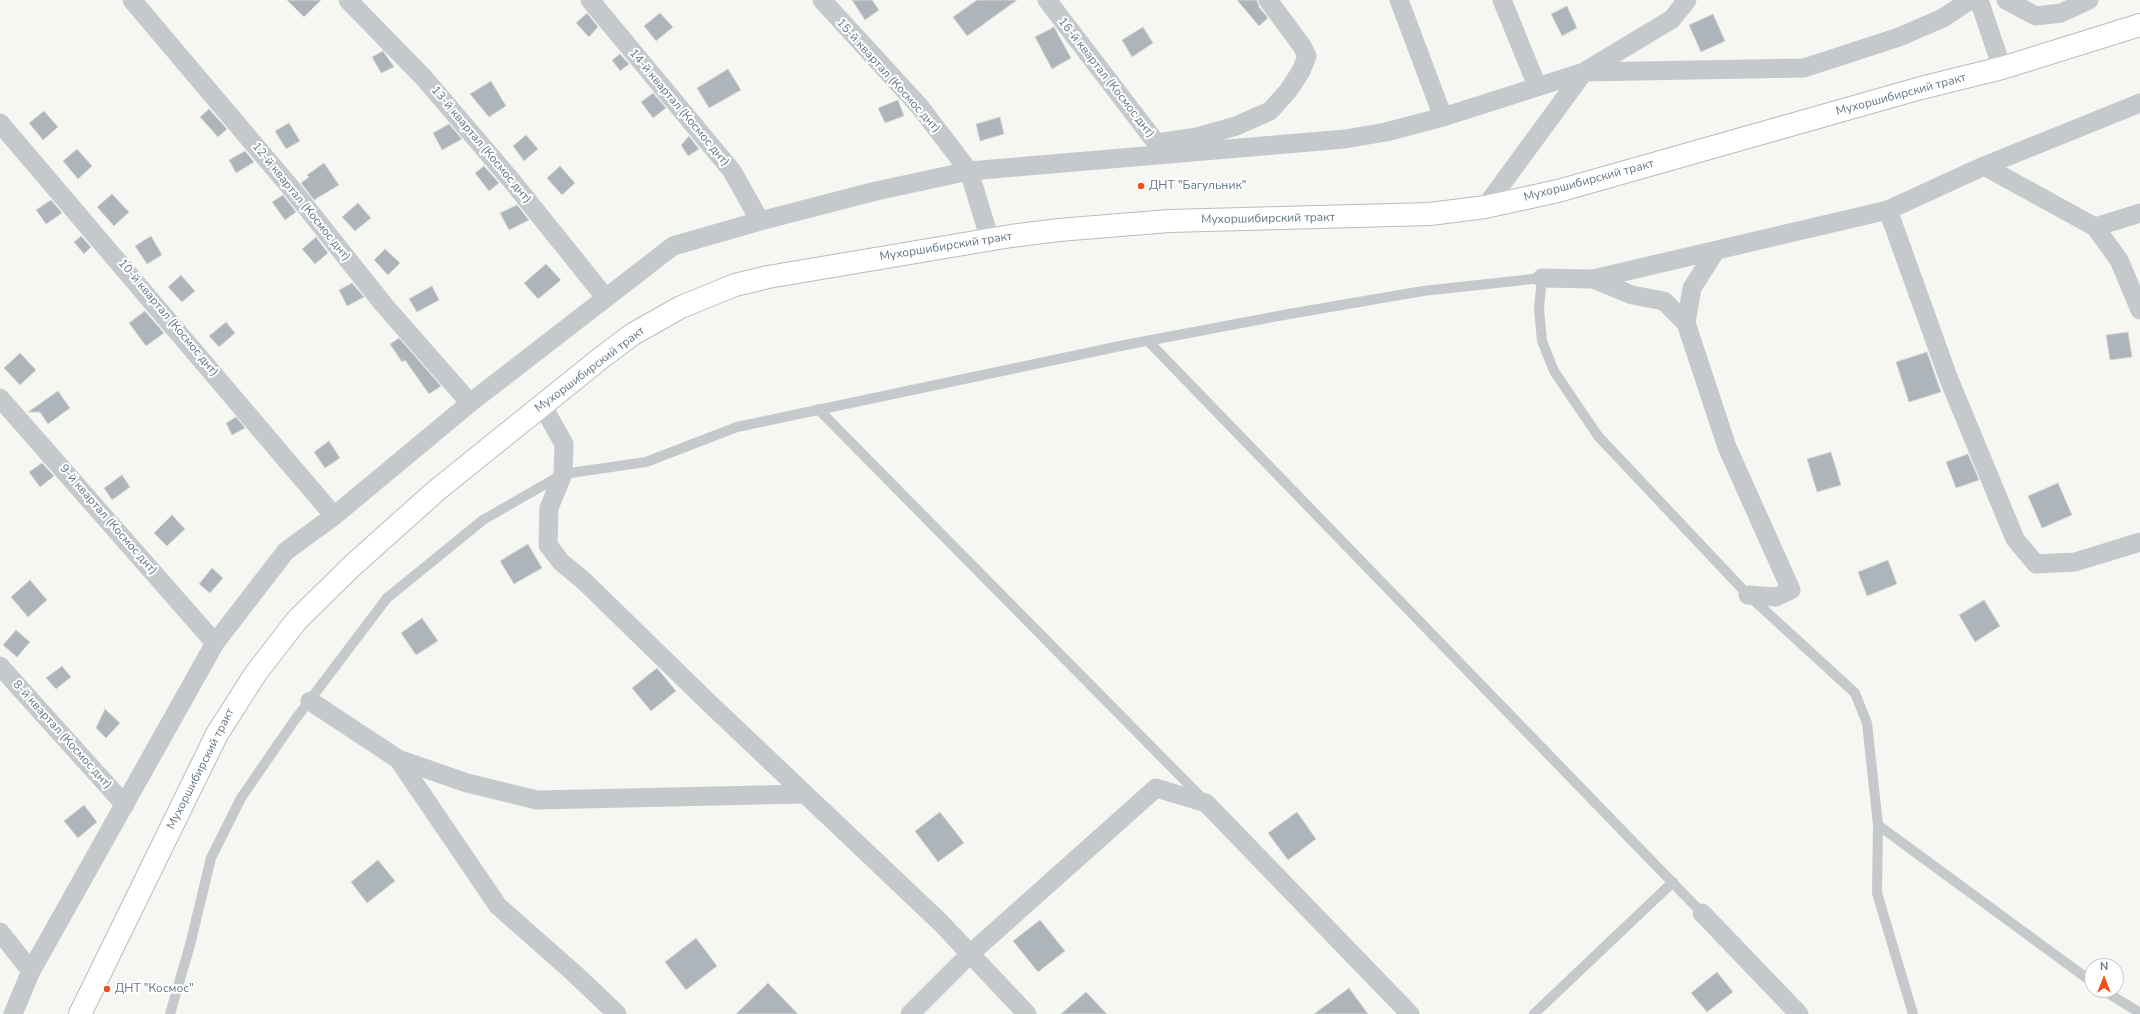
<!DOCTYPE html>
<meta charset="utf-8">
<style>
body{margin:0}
#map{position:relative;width:2140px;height:1014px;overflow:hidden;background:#f6f6f2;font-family:"Nunito Sans",sans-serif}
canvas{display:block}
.north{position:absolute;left:2084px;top:958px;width:40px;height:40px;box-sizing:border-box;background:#fff;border:1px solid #c1c8ce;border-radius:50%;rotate:0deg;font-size:11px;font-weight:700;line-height:16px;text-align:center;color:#647685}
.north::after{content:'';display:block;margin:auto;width:14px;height:18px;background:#e9511f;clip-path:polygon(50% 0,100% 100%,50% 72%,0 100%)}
</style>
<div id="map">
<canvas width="2140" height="1014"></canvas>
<div class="north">N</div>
</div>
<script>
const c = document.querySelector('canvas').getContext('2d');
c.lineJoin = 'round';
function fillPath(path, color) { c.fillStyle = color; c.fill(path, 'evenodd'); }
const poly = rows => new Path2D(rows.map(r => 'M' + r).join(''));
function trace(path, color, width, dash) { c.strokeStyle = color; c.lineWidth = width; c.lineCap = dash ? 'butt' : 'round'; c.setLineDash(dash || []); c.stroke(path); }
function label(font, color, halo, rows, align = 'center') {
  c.font = font + ' "Nunito Sans",sans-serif'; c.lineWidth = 4; c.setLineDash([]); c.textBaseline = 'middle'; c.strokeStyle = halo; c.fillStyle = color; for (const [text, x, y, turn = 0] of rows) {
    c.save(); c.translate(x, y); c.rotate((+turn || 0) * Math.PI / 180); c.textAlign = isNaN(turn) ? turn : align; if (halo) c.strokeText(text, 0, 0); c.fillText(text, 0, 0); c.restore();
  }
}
const building = poly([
 [287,0,321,0,304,17,287,0],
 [852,0,872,0,879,10,865,20,852,0],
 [977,0,1017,0,967,36,953,17,977,0],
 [1237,0,1257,0,1259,7,1268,18,1259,26,1237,0],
 [1567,6,1577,28,1562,36,1551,14,1567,6],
 [587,13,598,27,589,37,576,23,587,13],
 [660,13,673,27,656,41,644,26,660,13],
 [1713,14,1725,41,1701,52,1689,25,1713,14],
 [1054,27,1071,58,1052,69,1035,37,1054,27],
 [1143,27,1153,43,1132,57,1122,40,1143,27],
 [383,51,394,67,381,73,372,57,383,51],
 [620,54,629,64,620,71,612,60,620,54],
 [728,69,741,90,709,108,697,88,728,69],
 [491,81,506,106,489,117,470,94,491,81],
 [653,93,666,108,653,118,641,102,653,93],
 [898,100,904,116,885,123,878,108,898,100],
 [209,109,227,129,218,137,200,117,209,109],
 [44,111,58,127,43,140,29,123,44,111],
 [1000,117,1004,134,980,141,976,124,1000,117],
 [289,123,300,141,286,149,275,131,289,123],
 [449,124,462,139,442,150,433,133,449,124],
 [526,135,538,149,524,161,513,146,526,135],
 [689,136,699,149,688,156,681,145,689,136],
 [77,149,92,166,78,179,63,161,77,149],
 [245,151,254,162,236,173,229,160,245,151],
 [324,163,339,185,314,200,301,183,309,177,307,175,324,163],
 [484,166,499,183,489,191,475,173,484,166],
 [560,166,575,183,562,195,547,178,560,166],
 [112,194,129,212,114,226,97,207,112,194],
 [283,195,296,212,285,220,272,202,283,195],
 [51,200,62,213,46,224,36,210,51,200],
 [358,203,371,218,355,231,342,217,358,203],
 [517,205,529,220,509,230,500,213,517,205],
 [81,236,91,247,84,254,74,242,81,236],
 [151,236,162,255,147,264,135,246,151,236],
 [316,237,328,253,315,264,302,249,316,237],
 [385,249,400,263,388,275,374,260,385,249],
 [546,264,561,280,538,299,524,283,546,264],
 [181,275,195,291,182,302,168,287,181,275],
 [352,283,364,297,347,306,339,290,352,283],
 [432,286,439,300,417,312,409,299,432,286],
 [145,311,164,333,146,346,129,323,145,311],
 [226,322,235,333,219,347,209,336,226,322],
 [2128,332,2132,357,2110,360,2106,335,2128,332],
 [399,338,441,386,429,394,405,360,402,362,390,344,399,338],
 [1927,352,1941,392,1909,402,1896,362,1927,352],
 [20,353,36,370,20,385,4,368,20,353],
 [58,391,70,408,48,424,40,412,28,412,58,391],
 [236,417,245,428,232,435,226,423,236,417],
 [329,441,340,458,325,468,314,452,329,441],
 [1831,452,1841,485,1817,492,1807,459,1831,452],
 [1968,454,1979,480,1956,488,1946,462,1968,454],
 [42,463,54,476,40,487,29,472,42,463],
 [122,475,130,487,112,500,104,488,122,475],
 [2058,483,2072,515,2042,528,2028,496,2058,483],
 [172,515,185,529,167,546,154,533,172,515],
 [528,544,542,568,514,584,500,561,528,544],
 [1888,560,1897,584,1867,596,1858,572,1888,560],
 [212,568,223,578,210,593,199,584,212,568],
 [30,580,47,600,28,617,11,597,30,580],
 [1984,600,2000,626,1975,642,1959,615,1984,600],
 [422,618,438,641,416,655,401,633,422,618],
 [16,630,30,642,17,657,3,645,16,630],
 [62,666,71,677,56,689,46,678,62,666],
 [657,668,676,691,651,711,632,688,657,668],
 [105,709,120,723,106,738,96,728,105,709],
 [84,805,97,822,78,838,64,821,84,805],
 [940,812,964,843,938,862,915,831,940,812],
 [1297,812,1316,839,1288,860,1268,833,1297,812],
 [378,860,395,881,367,903,351,882,378,860],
 [1040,920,1065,951,1038,972,1013,941,1040,920],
 [696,938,717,966,686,990,665,962,696,938],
 [1717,972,1733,992,1707,1012,1691,993,1717,972],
 [768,983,798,1014,736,1014,768,983],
 [1349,988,1368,1014,1314,1014,1349,988],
 [1086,992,1107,1014,1061,1014,1086,992]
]);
fillPath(building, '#adb5ba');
trace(building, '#d7d7d5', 1);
const primary = poly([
 [80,1014,217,734,256,673,297,620,352,566,437,490,601,358,633,334,681,307,735,285,768,277,1011,236,1059,230,1169,221,1430,214,1485,207,1558,191,1921,88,2002,68,2140,25]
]);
trace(primary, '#b8bcc0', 24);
trace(poly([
 [1148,341,1702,913],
 [818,409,1202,798],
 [1878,825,2092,982],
 [2103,990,2140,1013],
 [170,1014,190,945,211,858,241,798,294,721,387,598,483,520,563,474,646,462,737,427,1125,345,1289,314,1423,291,1542,278,1539,309,1542,341,1554,371,1598,436,1748,595,1855,693,1867,723,1878,825,1877,893,1913,1014],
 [1534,1014,1673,882]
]), '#c6c9cc', 10);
trace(poly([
 [132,0,291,188,384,305,470,403],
 [348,0,424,78,511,180,605,297],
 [590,0,732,171,760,221],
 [822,0,920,107,969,171,990,240],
 [1047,0,1164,153],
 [1399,0,1443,117],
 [1502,0,1537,86],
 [1979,0,2002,68],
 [2006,0,2036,16,2061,13,2089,0],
 [0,123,334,516],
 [1157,143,1197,137,1236,126,1270,111,1288,91,1301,71,1307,56,1302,46,1268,0],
 [1984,166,2095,227,2119,260,2140,310],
 [1485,207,1584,72,1672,19,1687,0],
 [1888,210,1948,377,2015,539,2036,564,2075,562,2140,542],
 [2095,227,2140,213],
 [1542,278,1593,279,1888,210,1984,166,2140,103],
 [1593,279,1632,295,1664,301,1686,323,1727,447,1791,590,1776,597,1748,595],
 [1686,323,1692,288,1715,252],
 [0,398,215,643],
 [542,405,564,444,563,474,549,508,548,545,561,562,584,581,707,701,941,923,1027,1014],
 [0,666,125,805],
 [310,701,398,759,498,906,575,974,617,1014],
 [398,759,467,783,537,800,804,794],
 [1702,913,1799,1014],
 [0,932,31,971],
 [13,1014,31,971,215,643,286,551,334,516,470,403,673,246,760,221,876,191,969,171,1345,139,1386,132,1443,117,1584,72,1804,68,1899,37,1943,18,1970,0],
 [910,1014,970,954,1156,788,1206,803,1410,1014]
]), '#c6c9cc', 19);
trace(primary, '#fff', 22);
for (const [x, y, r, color] of [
 [1141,186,4,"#e9511f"],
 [107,989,4,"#e9511f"]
]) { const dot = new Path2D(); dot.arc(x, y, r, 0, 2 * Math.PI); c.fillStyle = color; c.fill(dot); trace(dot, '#fff', 1.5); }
label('12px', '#647685', '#fff', [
 ["15-й квартал (Космос днт)",888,76,48],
 ["16-й квартал (Космос днт)",1106,78,52],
 ["Мухоршибирский тракт",1901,95,-15],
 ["14-й квартал (Космос днт)",679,108,50],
 ["13-й квартал (Космос днт)",481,145,50],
 ["Мухоршибирский тракт",1589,181,-15],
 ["12-й квартал (Космос днт)",301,202,51],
 ["Мухоршибирский тракт",1268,219,-1],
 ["Мухоршибирский тракт",946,247,-9],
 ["10-й квартал (Космос днт)",168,318,50],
 ["Мухоршибирский тракт",590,370,-37],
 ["9-й квартал (Космос днт)",108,520,49],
 ["8-й квартал (Космос днт)",62,735,48],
 ["Мухоршибирский тракт",201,769,-63]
]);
label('12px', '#647685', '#fff', [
 ["ДНТ \"Багульник\"",1149,186],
 ["ДНТ \"Космос\"",115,989]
], 'left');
</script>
